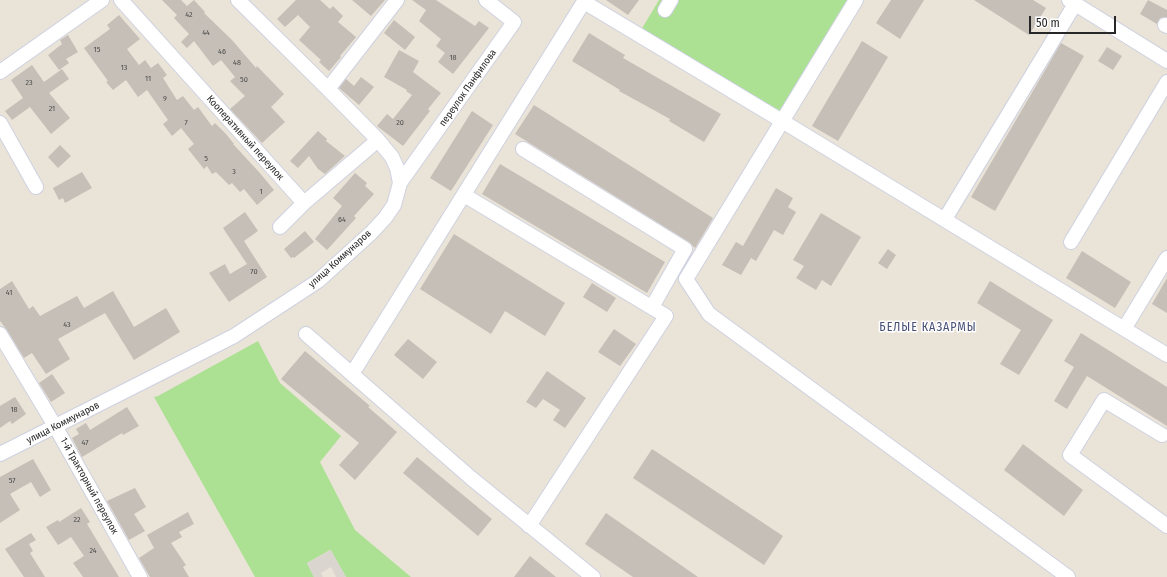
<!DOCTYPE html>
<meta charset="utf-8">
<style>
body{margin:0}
#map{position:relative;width:1167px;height:577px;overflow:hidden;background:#eae3d8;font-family:"Fira Sans Condensed",sans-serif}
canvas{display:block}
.scale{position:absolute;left:1029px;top:16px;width:87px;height:18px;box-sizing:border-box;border:2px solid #272727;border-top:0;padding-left:5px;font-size:12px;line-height:14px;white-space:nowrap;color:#272727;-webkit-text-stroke:3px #fff;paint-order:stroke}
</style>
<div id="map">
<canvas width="1167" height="577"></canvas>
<div class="scale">50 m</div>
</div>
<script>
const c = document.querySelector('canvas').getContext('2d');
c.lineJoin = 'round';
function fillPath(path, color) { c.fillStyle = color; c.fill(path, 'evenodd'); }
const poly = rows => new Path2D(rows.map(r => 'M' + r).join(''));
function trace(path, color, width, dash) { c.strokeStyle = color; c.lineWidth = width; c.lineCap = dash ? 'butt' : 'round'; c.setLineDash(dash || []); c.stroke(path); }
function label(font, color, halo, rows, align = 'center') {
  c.font = font + ' "Fira Sans Condensed",sans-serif'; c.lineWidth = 3; c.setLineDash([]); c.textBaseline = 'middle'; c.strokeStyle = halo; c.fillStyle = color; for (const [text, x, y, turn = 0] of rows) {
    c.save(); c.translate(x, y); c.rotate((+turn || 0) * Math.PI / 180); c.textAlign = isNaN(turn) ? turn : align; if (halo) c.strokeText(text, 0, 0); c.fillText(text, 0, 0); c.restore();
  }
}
fillPath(poly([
 [659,0,856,0,782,121,638,35],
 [258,341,280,383,341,436,320,462,355,530,411,577,346,577,330,550,307,563,314,577,255,577,154,397,158,396]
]), '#ace194');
fillPath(poly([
 [331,550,346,577,336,577,331,567,321,573,323,577,314,577,307,563]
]), '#dad6cf');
fillPath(poly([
 [162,0,181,0,187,6,194,0,205,12,204,13,232,40,256,68,257,66,284,94,271,107,285,122,262,143,230,109,245,96,230,81,235,77,221,60,213,66,194,41,187,48,181,42,189,34,174,18,177,15],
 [296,0,320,0,330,9,333,6,343,16,338,22,356,37,340,56,341,57,329,71,319,62,321,60,299,40,310,27,298,15,285,27,277,19],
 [352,0,385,0,371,16],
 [412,0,436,0,475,26,479,21,489,28,453,74,438,62,445,53,436,46,441,39,419,21,426,10],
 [606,0,639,0,628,15],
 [891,0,924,0,900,39,876,23],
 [974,0,1033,0,1046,8,1029,35],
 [1148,0,1167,10,1167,17,1160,18,1157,24,1140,14],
 [119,15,140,39,127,49,139,65,145,60,151,68,158,63,167,75,163,78,177,100,183,96,194,110,198,107,212,126,215,123,226,134,234,144,233,144,259,172,274,190,257,205,244,189,240,192,232,183,229,185,216,172,212,174,207,166,204,169,188,149,194,144,181,128,172,136,163,124,168,120,147,90,138,97,126,80,113,90,106,82,108,81,84,48,110,29,107,25],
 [394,20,415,37,405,50,384,33],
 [589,33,625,55,623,58,721,114,704,142,669,121,670,119,619,91,620,90,572,61],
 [68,35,78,52,66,59,69,63,59,70,48,55,62,44,60,40],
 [862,41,888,57,838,141,812,126],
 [1061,43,1084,56,995,211,971,197],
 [1107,47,1122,56,1113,70,1098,61],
 [399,50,419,61,413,72,441,93,428,109,430,111,403,146,377,126,387,114,393,119,412,95,406,91,407,90,384,77],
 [32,65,44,82,62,69,69,79,49,93,70,118,51,134,30,107,12,120,5,111,23,98,11,80],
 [361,77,374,87,359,105,339,88,346,79,354,86],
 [534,105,713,218,695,248,689,242,515,134],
 [472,111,493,125,451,191,430,178],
 [318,131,327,139,326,141,345,156,325,174,318,169,309,156,298,168,290,161],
 [60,145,71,156,58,168,48,157],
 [500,164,665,262,647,293,482,194],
 [82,172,92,188,65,203,63,198,59,200,53,188],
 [355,173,367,183,365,186,374,194,354,216,356,218,327,250,315,239,342,206,333,198],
 [776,188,793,198,788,207,796,212,783,235,774,230,756,261,751,258,741,275,722,265,736,242,743,246],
 [245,212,258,231,244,241,267,277,229,302,209,273,225,264,230,274,247,264,223,228],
 [821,213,861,237,831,286,822,280,816,290,796,278,804,266,793,260],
 [305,231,314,242,294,258,293,257,291,258,284,249],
 [454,234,565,303,545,336,505,311,491,334,420,289],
 [888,249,896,255,887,269,878,263],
 [1082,251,1131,282,1115,308,1066,278],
 [1167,278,1167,313,1152,304],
 [12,281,29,309,33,306,40,316,77,296,84,308,113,291,134,327,166,308,180,332,134,360,105,313,58,339,70,359,46,374,32,353,24,358,7,330,0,321,0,289],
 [990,281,1053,320,1019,375,1000,364,1021,330,977,303],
 [592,283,616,298,607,312,583,297],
 [614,329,636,344,620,366,598,352],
 [1081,333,1167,387,1167,426,1087,376,1067,409,1054,401,1074,367,1064,361],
 [408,339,437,362,423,379,394,355],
 [305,351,370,406,368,407,397,432,355,480,339,465,359,443,281,379],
 [547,371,586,398,565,428,553,420,560,410,543,399,536,408,526,402],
 [52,374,65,393,51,402,39,383],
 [15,397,26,414,12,424,10,421,0,428,0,406],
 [127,407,139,426,123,435,122,433,82,457,72,438,79,434,76,429,86,423,90,430],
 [1023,444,1083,490,1064,516,1004,470],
 [652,449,783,536,764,565,633,478],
 [417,457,492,519,478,536,403,473],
 [33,459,51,490,40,497,31,482,10,494,20,510,0,523,0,477],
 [135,488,146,507,134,514,145,531,129,540,107,501],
 [81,508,90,522,87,524,119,577,83,577,73,563,84,556,71,537,58,545,46,527,58,520,59,522],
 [188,512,194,524,179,532,182,537,171,543,186,565,183,567,189,577,150,577,139,558,154,548,147,535],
 [606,513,698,577,633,577,585,544],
 [31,533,36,540,29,544,33,551,30,553,45,577,24,577,5,549],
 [530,556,556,577,514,577]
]), '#c5bfb8');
const minor = poly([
 [121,0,304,203,378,140],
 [856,0,686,279,709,314,1068,577],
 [1069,0,1167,61],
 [584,2,782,121,1167,355],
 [665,10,671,0],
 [1165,25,1167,26],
 [0,72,102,0],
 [328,89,397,0],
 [0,123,36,187],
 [523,149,685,249,652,307],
 [400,183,514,22,486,0],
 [464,195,666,316,529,526],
 [945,219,1075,4],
 [280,227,304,203],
 [1071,242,1167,82],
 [1124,329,1167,258],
 [0,334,55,426,140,577],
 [306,334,471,478,593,577],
 [352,374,585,0],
 [1162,435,1104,400,1070,455,1167,526],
 [0,454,234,336,318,281,371,233,385,218,394,205,400,183,397,168,392,157,378,140,328,89,238,0]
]);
trace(minor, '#ced1e0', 16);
trace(minor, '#fff', 14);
label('8px', '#4e4d4b', null, [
 ["42",189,15],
 ["44",206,33],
 ["15",97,50],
 ["46",222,52],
 ["18",453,58],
 ["48",237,63],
 ["13",124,68],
 ["11",148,79],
 ["50",244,80],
 ["23",29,83],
 ["9",165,99],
 ["21",52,109],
 ["7",186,123],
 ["20",400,123],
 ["5",206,159],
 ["3",234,172],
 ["1",261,192],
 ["64",342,220],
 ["70",254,272],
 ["41",9,293],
 ["43",67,325],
 ["18",14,410],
 ["47",85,443],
 ["57",12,481],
 ["22",77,520],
 ["24",93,551]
]);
label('10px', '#272727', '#fff', [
 ["переулок Панфилова",468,88,-55],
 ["Кооперативный переулок",245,138,48],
 ["улица Коммунаров",340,259,-42],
 ["улица Коммунаров",63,423,-27],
 ["1-й Тракторный переулок",89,486,61]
]);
c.letterSpacing = '1px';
label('12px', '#495076', '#fff', [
 ["БЕЛЫЕ КАЗАРМЫ",928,328]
]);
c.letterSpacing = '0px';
</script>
